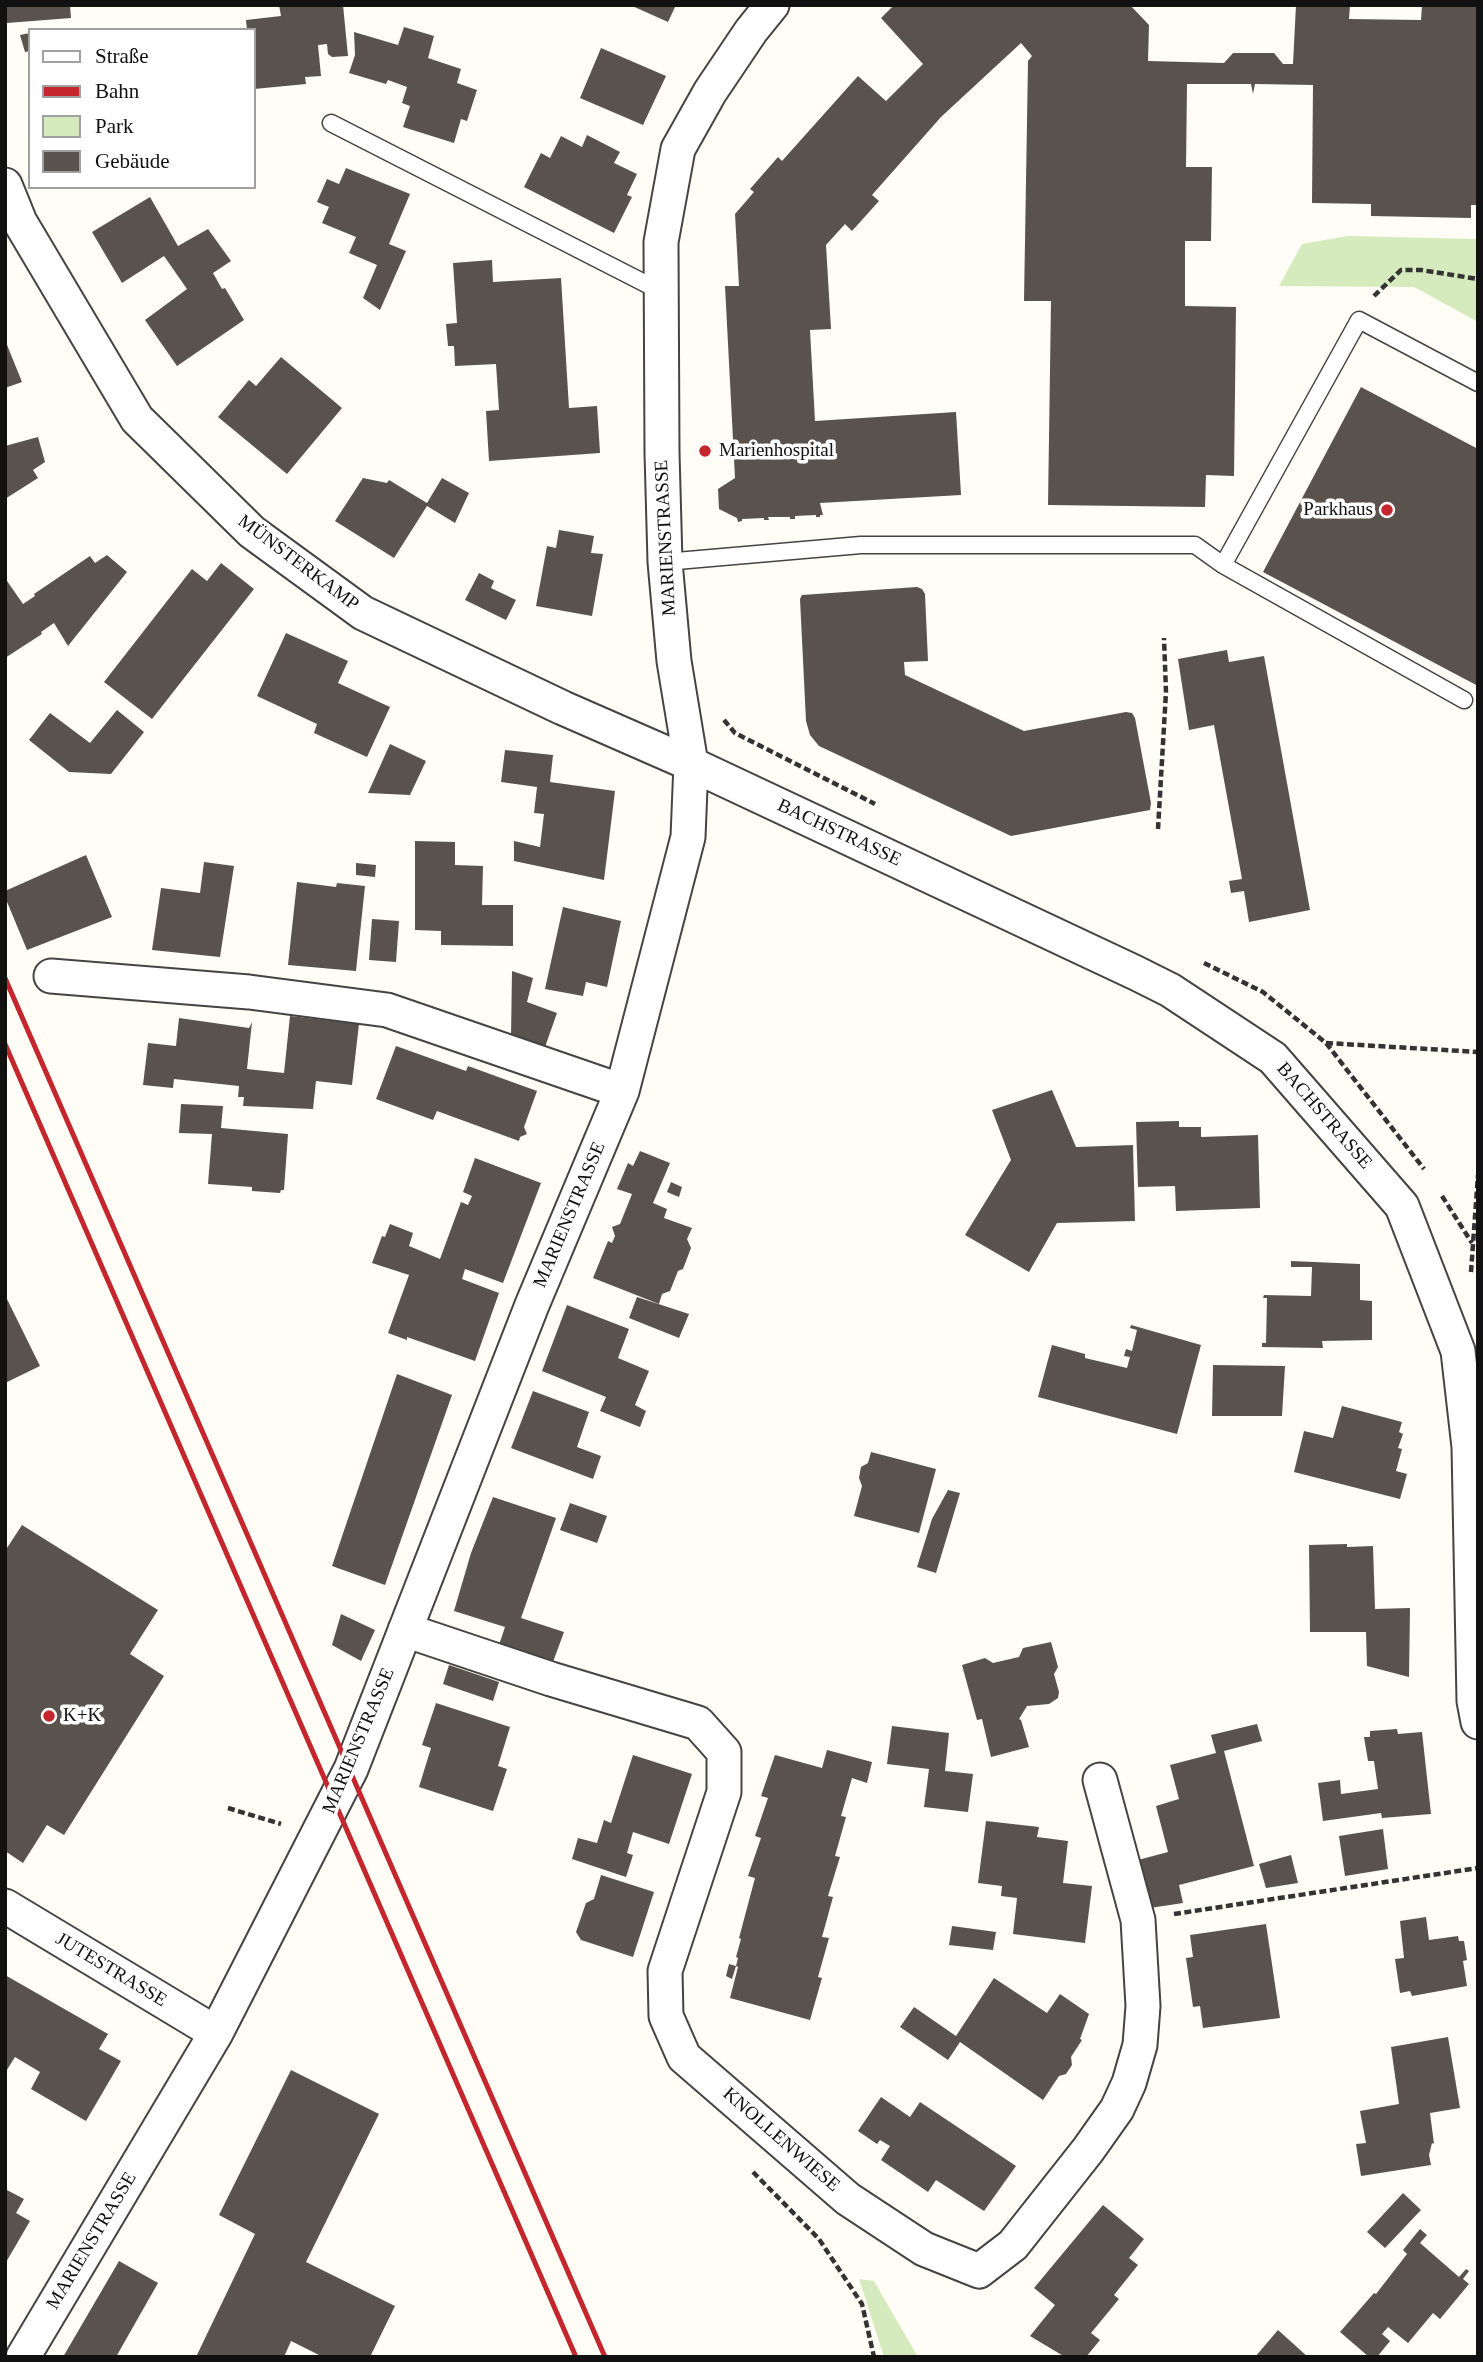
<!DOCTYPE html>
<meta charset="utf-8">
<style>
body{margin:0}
#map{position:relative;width:1483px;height:2362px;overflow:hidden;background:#fffdf5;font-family:"Times New Roman",serif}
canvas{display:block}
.frame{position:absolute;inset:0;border:7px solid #111;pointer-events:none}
.legend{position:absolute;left:28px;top:28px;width:228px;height:161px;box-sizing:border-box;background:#fff;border:2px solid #a0a0a0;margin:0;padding:9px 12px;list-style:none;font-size:21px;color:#111}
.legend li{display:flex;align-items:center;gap:14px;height:35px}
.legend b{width:35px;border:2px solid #a0a0a0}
</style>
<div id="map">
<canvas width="1483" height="2362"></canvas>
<div class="frame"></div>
<ul class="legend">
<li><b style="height:9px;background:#fff"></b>Straße</li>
<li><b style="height:9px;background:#c4262e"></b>Bahn</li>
<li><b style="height:19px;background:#d5ebbd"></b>Park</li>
<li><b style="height:19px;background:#5a524d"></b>Gebäude</li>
</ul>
</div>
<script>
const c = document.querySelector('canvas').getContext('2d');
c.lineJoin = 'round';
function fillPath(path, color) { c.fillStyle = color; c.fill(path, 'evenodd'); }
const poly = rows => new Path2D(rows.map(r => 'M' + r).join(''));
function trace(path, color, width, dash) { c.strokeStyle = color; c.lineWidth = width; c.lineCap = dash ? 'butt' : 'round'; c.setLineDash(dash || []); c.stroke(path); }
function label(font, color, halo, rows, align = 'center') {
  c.font = font + ' "Times New Roman",serif'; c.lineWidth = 7; c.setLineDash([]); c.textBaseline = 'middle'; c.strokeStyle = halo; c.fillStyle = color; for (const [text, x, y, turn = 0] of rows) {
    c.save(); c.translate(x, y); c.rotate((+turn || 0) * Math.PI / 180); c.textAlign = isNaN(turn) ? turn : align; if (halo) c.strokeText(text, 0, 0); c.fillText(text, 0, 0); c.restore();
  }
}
fillPath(poly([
 [1348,236,1478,239,1478,322,1414,287,1279,286,1302,244],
 [859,2279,874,2281,918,2357,884,2357]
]), '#d5ebbd');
fillPath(poly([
 [6,5,70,5,71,18,7,23],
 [279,5,343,5,348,56,332,57,328,54,327,44,318,45,321,76,305,77,306,84,254,89,254,30,247,30,246,20,281,16],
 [630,5,676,5,668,22],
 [894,5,1130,5,1149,25,1148,61,1224,63,1233,53,1274,53,1283,64,1293,64,1296,5,1350,5,1349,19,1421,20,1422,5,1478,5,1478,205,1471,205,1471,218,1371,216,1371,204,1312,203,1313,85,1255,84,1253,94,1251,84,1187,84,1186,167,1212,167,1211,241,1185,241,1185,306,1236,307,1234,476,1206,475,1205,507,1048,505,1051,301,1024,301,1028,61,1032,56,1021,43,941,117,872,195,879,201,852,231,845,224,826,245,831,329,810,330,815,421,956,412,961,495,820,503,823,515,820,515,820,517,816,517,816,515,795,516,795,519,790,519,790,517,768,517,769,520,764,520,764,518,742,519,742,521,738,522,737,518,719,509,718,489,735,478,725,286,739,286,735,214,754,192,750,189,778,157,782,161,858,76,886,101,923,64,881,18],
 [404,27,434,36,428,58,461,69,457,83,477,90,467,121,461,119,454,143,403,127,410,106,402,103,407,87,388,80,386,84,349,73,355,55,354,32,398,45],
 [30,33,30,51,25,52,20,35],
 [601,48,666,76,643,125,580,98],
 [587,135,620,152,614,163,637,174,627,195,632,197,614,233,524,187,541,153,550,158,561,136,582,147],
 [346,168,410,194,389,244,406,251,380,310,363,298,377,265,349,253,356,237,322,223,329,207,317,202,327,179,339,184],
 [150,197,178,246,208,229,231,261,213,273,222,289,225,288,244,320,177,366,145,320,187,289,164,256,122,283,92,232],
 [492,260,493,282,561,278,569,408,597,406,600,453,489,461,486,411,499,410,496,364,455,366,454,346,448,346,446,324,457,323,453,263],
 [5,340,22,382,5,388],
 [281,357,342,408,287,474,218,417,249,380,256,386],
 [1361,387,1478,449,1478,686,1263,572],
 [38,437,45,462,33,470,38,478,5,499,5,446],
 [363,478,387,483,389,480,427,503,442,478,469,493,455,523,427,506,394,558,335,521],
 [559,530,594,536,591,553,603,554,592,616,536,606,547,546,556,548],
 [107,555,127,572,68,646,54,623,41,632,42,634,5,658,5,578,23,604,35,596,34,594,90,556,95,563],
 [221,563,254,589,152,719,104,682,192,569,207,581],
 [479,573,494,581,491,588,516,600,506,620,465,600],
 [917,587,922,589,925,594,928,661,904,662,905,675,1024,731,1126,712,1132,713,1135,718,1151,803,1150,810,1011,836,819,746,810,735,806,721,800,599,802,595],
 [286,633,348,661,338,683,390,707,367,757,314,733,317,724,257,696],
 [1227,650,1229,662,1264,656,1310,910,1249,922,1244,891,1231,893,1229,881,1242,879,1214,725,1189,730,1178,659],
 [117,710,144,732,111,774,69,772,29,740,50,713,90,743],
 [390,744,426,761,410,795,368,793],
 [505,750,553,755,550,782,615,791,604,880,514,861,514,841,540,847,544,814,534,813,537,787,501,782],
 [415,841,455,842,455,865,483,866,482,905,513,905,513,946,441,945,441,931,415,930],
 [86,855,112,917,27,950,5,897,5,891],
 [204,862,234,866,220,957,152,950,161,888,200,893],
 [356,863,376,865,375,877,356,875],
 [297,882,336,887,337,883,365,886,356,971,288,965],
 [563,907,621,921,607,987,586,982,583,996,545,989],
 [372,919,399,921,396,962,369,960],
 [512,971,533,978,527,1002,557,1013,545,1047,511,1036],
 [290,1016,359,1024,352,1085,316,1081,313,1109,243,1106,244,1097,238,1097,239,1086,174,1079,173,1088,143,1085,148,1043,176,1046,179,1018,249,1028,252,1022,247,1069,284,1073],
 [396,1046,466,1071,468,1066,537,1091,524,1127,527,1134,520,1137,519,1141,437,1111,433,1120,376,1099],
 [1052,1090,1076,1147,1133,1145,1135,1221,1057,1223,1029,1272,965,1235,1011,1160,992,1110],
 [181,1104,223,1106,221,1128,288,1134,284,1190,281,1190,280,1193,252,1191,252,1187,208,1184,212,1134,179,1133],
 [1179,1121,1179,1127,1201,1127,1201,1137,1258,1135,1260,1208,1176,1211,1175,1186,1138,1187,1136,1122],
 [640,1151,670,1163,653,1203,667,1209,664,1218,692,1228,687,1239,691,1248,683,1269,678,1271,670,1291,662,1294,659,1304,593,1278,608,1241,612,1243,615,1236,612,1227,620,1224,632,1194,617,1189,628,1163,633,1166],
 [475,1158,541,1183,503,1283,465,1269,462,1279,499,1293,475,1361,407,1337,407,1340,388,1333,409,1275,372,1263,382,1236,385,1237,390,1224,413,1233,409,1246,440,1259,461,1202,468,1205,472,1196,463,1192],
 [671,1182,682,1187,679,1197,667,1192],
 [1291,1261,1360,1264,1360,1300,1372,1301,1372,1340,1322,1341,1323,1348,1262,1347,1262,1343,1266,1343,1267,1298,1263,1298,1264,1295,1311,1296,1312,1267,1291,1267],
 [5,1295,40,1366,5,1383],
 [637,1297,689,1314,679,1338,629,1318],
 [567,1305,629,1329,618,1358,649,1371,635,1405,646,1411,640,1427,600,1411,606,1397,542,1371],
 [1131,1325,1201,1345,1177,1434,1038,1397,1052,1345,1085,1354,1085,1358,1127,1368,1130,1357,1124,1356,1126,1349,1132,1351,1137,1330,1130,1328],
 [1213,1365,1285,1366,1282,1416,1212,1416],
 [397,1374,452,1395,385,1585,332,1566],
 [533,1391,589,1412,577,1447,601,1456,593,1479,511,1448],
 [1342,1406,1402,1422,1399,1432,1403,1434,1398,1448,1402,1449,1396,1471,1407,1474,1400,1499,1294,1472,1304,1431,1333,1438],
 [871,1452,936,1469,919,1533,854,1516,862,1486,859,1478,861,1467,868,1463],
 [948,1490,960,1493,936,1573,917,1567,932,1519],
 [493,1497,556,1518,521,1618,564,1632,553,1662,499,1645,505,1627,454,1611,471,1553],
 [570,1503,607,1516,597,1543,560,1530],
 [22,1525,158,1610,130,1654,164,1676,64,1835,47,1825,23,1863,5,1851,5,1551],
 [1347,1544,1347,1547,1373,1546,1375,1609,1410,1608,1409,1677,1367,1666,1366,1632,1310,1632,1309,1545],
 [341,1614,375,1630,361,1661,332,1645],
 [1051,1642,1058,1667,1054,1674,1059,1692,1058,1698,1049,1704,1027,1706,1019,1719,1021,1720,1029,1747,991,1757,982,1719,977,1720,962,1665,985,1658,993,1663,1019,1657,1023,1648],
 [449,1665,499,1682,493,1701,443,1684],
 [436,1703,510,1727,498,1766,507,1769,493,1811,419,1787,431,1748,422,1745],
 [1257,1724,1262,1741,1224,1751,1254,1866,1179,1885,1183,1903,1150,1908,1138,1860,1168,1852,1156,1806,1179,1799,1170,1765,1216,1753,1211,1735],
 [892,1726,949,1733,945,1771,973,1774,968,1812,924,1807,929,1769,887,1764],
 [1397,1729,1398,1734,1422,1732,1431,1814,1382,1818,1381,1813,1323,1821,1318,1783,1340,1780,1341,1794,1378,1789,1374,1761,1368,1761,1364,1737,1370,1737,1370,1731],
 [827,1750,872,1762,867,1783,852,1778,841,1816,846,1817,835,1856,840,1857,828,1896,833,1897,822,1937,829,1938,818,1977,822,1978,810,2020,730,1998,738,1967,736,1966,732,1979,726,1976,729,1964,736,1966,738,1958,736,1957,741,1939,739,1938,755,1878,748,1876,761,1838,755,1836,768,1798,761,1796,775,1755,822,1768],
 [633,1755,692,1774,669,1844,633,1832,627,1853,633,1855,626,1877,572,1859,578,1838,597,1843,604,1820,611,1823],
 [986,1821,1039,1827,1037,1837,1068,1841,1063,1883,1092,1886,1085,1943,1013,1934,1017,1898,1001,1896,1002,1886,978,1883],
 [1383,1829,1388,1869,1345,1876,1339,1836],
 [1291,1855,1298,1883,1266,1888,1259,1864],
 [601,1875,654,1892,633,1957,581,1940,576,1932,586,1903,594,1899],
 [1426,1917,1429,1940,1458,1936,1459,1941,1464,1941,1467,1960,1463,1961,1467,1986,1412,1996,1410,1991,1400,1993,1395,1959,1404,1958,1400,1921],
 [1266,1924,1280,2018,1203,2028,1200,2006,1193,2007,1186,1958,1193,1957,1190,1935],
 [952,1926,996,1932,993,1950,949,1945],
 [5,1975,108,2034,99,2049,121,2061,86,2121,31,2089,40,2072,15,2057,5,2073],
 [994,1978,1047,2013,1060,1994,1089,2014,1080,2039,1082,2040,1071,2057,1072,2065,1066,2074,1059,2076,1043,2100,960,2042,948,2060,900,2027,914,2007,956,2036],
 [1448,2037,1460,2108,1430,2113,1434,2144,1432,2143,1429,2155,1431,2165,1361,2176,1356,2144,1366,2143,1360,2111,1399,2104,1391,2047],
 [291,2070,379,2114,306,2262,395,2306,370,2357,323,2357,291,2341,284,2357,196,2357,255,2234,219,2215],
 [881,2097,910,2117,920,2102,1016,2166,984,2211,936,2180,928,2192,881,2160,890,2146,880,2140,877,2144,858,2131],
 [5,2189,24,2199,16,2213,30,2221,5,2264],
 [1403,2193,1421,2210,1385,2248,1367,2232],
 [1103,2205,1144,2239,1129,2258,1138,2265,1114,2295,1119,2299,1091,2333,1100,2340,1086,2357,1065,2357,1030,2336,1055,2305,1034,2288],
 [1420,2229,1427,2235,1420,2243,1459,2277,1466,2269,1469,2271,1463,2279,1469,2284,1440,2319,1433,2313,1408,2343,1388,2327,1382,2334,1390,2341,1377,2357,1369,2357,1340,2332,1374,2293,1376,2294,1407,2254,1403,2250],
 [119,2261,158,2283,116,2357,63,2357],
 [1278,2330,1308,2357,1255,2357]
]), '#5a524d');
const service = poly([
 [331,123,662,292],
 [665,562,861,545,1195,545,1223,565,1464,700],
 [1223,565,1359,320,1478,383]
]);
const minor = poly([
 [5,185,20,222,137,419,252,532,363,613,563,708,691,764,1136,973,1170,990,1273,1058,1402,1206,1458,1351,1469,1447,1474,1701,1478,1722],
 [51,976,249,992,387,1010,622,1091],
 [405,1630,551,1679,698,1723,724,1752,724,1792,665,1971,666,2016,684,2057,848,2199,924,2249,979,2271,1013,2245,1088,2150,1117,2109,1129,2083,1140,2045,1143,2006,1138,1920,1100,1780],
 [5,1906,216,2033],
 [23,2357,216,2033,351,1769,532,1305,622,1091,688,837,691,764,674,661,665,562,662,453,661,242,678,149,710,92,751,31,772,5]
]);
trace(service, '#444', 19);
trace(minor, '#444', 37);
trace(poly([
 [1374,296,1401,270,1421,270,1478,279],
 [724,720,735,733,875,804],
 [1158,829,1166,692,1164,638],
 [1204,963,1263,992,1326,1043,1424,1169],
 [1326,1043,1478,1052],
 [1442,1196,1472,1243],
 [1471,1272,1478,1175],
 [228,1808,281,1824],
 [1174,1914,1478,1868],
 [753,2172,819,2239,862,2304,874,2357]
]), '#333', 4.5, [7, 3.5]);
trace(service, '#fff', 16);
trace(minor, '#fff', 33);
trace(poly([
 [5,978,605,2357],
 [5,1044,576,2357]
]), '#c4262e', 5);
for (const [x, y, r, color] of [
 [705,451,7,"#c4262e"],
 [1387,510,7,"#c4262e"],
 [49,1716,7,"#c4262e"]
]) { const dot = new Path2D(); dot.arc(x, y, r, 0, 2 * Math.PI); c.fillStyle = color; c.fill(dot); trace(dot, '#fff', 2.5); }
label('19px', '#111', '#fff', [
 ["Marienhospital",719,451],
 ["Parkhaus",1373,510,"right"],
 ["K+K",63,1716]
], 'left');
label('19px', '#111', '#fff', [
 ["MARIENSTRASSE",666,538,-93],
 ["MÜNSTERKAMP",298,563,37],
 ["BACHSTRASSE",839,833,25],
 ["BACHSTRASSE",1324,1116,49],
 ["MARIENSTRASSE",570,1215,-67],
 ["MARIENSTRASSE",359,1741,-67],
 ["JUTESTRASSE",111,1970,31],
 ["KNOLLENWIESE",781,2140,41],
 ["MARIENSTRASSE",92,2241,-59]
]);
</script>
